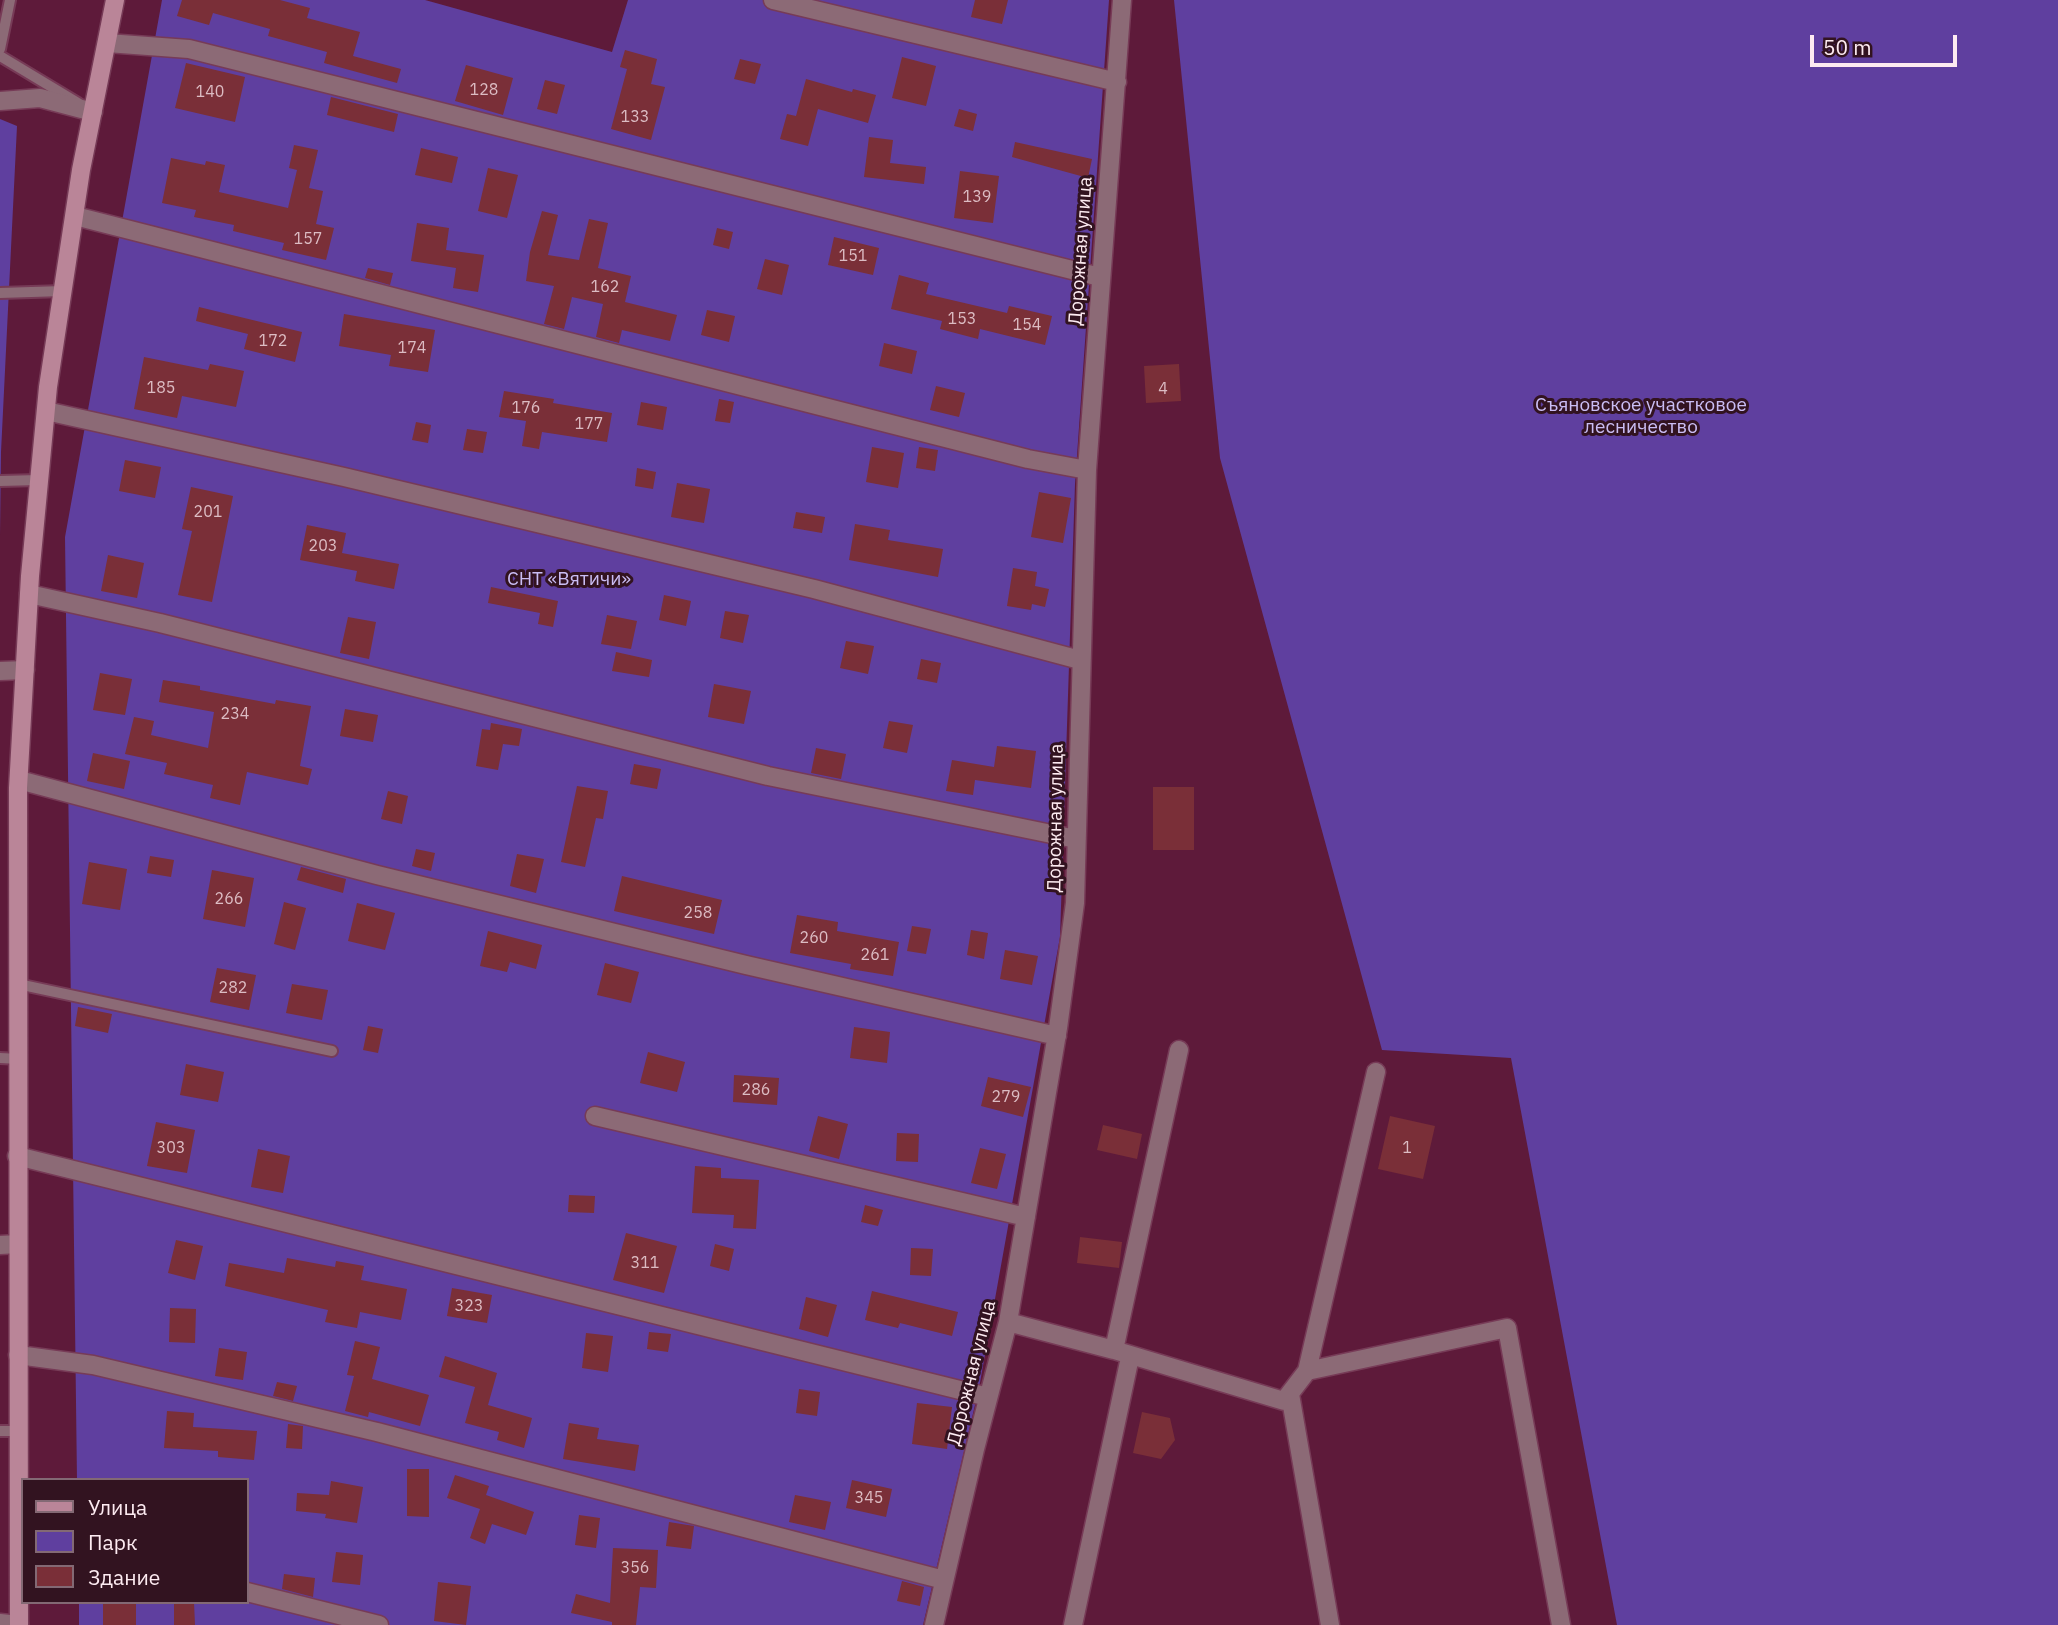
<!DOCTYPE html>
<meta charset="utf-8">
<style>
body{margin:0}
#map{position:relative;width:2058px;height:1625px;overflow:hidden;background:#5e1a3a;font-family:"IBM Plex Sans",sans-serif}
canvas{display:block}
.legend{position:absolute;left:21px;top:1478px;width:228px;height:126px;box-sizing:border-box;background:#321320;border:2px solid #836974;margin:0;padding:9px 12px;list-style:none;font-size:21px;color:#fdebf1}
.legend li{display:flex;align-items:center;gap:14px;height:35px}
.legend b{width:35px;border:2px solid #836974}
.scale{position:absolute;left:1810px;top:35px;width:147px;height:32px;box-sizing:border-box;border:4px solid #fdebf1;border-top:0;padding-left:9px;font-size:21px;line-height:24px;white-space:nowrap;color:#fdebf1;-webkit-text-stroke:5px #321320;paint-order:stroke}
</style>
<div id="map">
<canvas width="2058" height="1625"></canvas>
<ul class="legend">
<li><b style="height:9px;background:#ba8598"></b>Улица</li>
<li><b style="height:19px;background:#5f3f9f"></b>Парк</li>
<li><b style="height:19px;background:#7a2f38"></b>Здание</li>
</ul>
<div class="scale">50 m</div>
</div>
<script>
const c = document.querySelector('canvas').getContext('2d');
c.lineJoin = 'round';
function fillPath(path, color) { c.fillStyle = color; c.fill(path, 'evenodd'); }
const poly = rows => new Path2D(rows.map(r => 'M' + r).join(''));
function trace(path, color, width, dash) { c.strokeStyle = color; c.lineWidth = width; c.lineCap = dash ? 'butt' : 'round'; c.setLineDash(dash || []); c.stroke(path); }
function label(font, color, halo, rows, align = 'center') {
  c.font = font + ' "IBM Plex Sans",sans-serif'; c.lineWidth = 6; c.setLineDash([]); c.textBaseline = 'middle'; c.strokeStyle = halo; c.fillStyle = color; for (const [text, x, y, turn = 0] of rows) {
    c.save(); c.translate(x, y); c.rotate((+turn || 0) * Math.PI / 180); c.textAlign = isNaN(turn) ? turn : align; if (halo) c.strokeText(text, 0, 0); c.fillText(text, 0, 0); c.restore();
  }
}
fillPath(poly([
 [162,0,425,0,612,52,628,0,1109,0,1075,484,1060,937,979,1388,923,1625,79,1625,79,1602,247,1602,247,1480,77,1480,65,537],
 [1174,0,2058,0,2058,1625,1617,1625,1511,1058,1382,1050,1220,458],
 [0,119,17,126,1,452,0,535]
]), '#5f3f9f');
fillPath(poly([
 [182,0,280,0,310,8,307,18,360,32,353,56,401,69,397,83,324,63,327,52,268,36,270,29,213,13,209,25,177,16],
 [975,0,1008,0,1002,24,971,17],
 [625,50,657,59,651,84,665,87,651,140,611,129,627,69,620,67],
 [902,57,936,66,926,106,892,98],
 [740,59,761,64,755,84,734,79],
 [186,63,245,77,235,122,175,108],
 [466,65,513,78,503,115,455,101],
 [806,79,852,92,853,89,876,95,868,123,818,109,808,146,780,139,787,114,796,116],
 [545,80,565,85,557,114,537,109],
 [331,97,398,114,394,132,327,115],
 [959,109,977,114,973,131,954,126],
 [869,137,893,140,890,163,926,167,924,184,864,177],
 [1015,142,1092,159,1088,178,1012,157],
 [294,145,318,150,309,188,323,191,316,224,334,228,326,260,282,250,284,243,233,231,234,225,194,217,196,210,162,203,171,158,205,165,206,161,225,165,219,192,288,208,297,170,289,168],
 [421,148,458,157,452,183,415,175],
 [488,168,518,175,507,218,478,211],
 [960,171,999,176,993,223,954,218],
 [542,211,558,215,548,255,579,260,589,219,608,223,598,268,631,276,625,302,677,315,670,341,622,330,619,343,596,337,603,304,572,297,564,329,544,324,554,286,526,281,530,252],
 [417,223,449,228,446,250,484,255,478,292,453,288,456,268,411,261],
 [717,228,733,232,729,249,713,245],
 [834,237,879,248,873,275,828,265],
 [765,259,789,265,782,295,757,289],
 [368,268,393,273,390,285,365,278],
 [899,275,929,283,926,294,1007,313,1009,306,1052,316,1045,345,980,329,978,339,940,329,942,321,891,309],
 [199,307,302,332,295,362,244,349,248,334,196,321],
 [707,310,735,316,729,342,701,335],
 [344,314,435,330,428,372,389,366,391,355,339,346],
 [884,343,917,351,912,374,879,366],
 [144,357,208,370,210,364,244,371,236,407,182,396,177,418,134,409],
 [1179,364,1181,401,1146,403,1144,366],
 [936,386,965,393,959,417,930,410],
 [504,391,554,399,553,403,612,413,607,442,542,432,539,449,522,446,526,421,499,417],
 [719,399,734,402,730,423,715,421],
 [641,402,667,407,663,430,637,425],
 [416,422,431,425,428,443,412,440],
 [467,429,487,432,483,453,463,450],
 [872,447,904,453,898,488,866,482],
 [919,447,938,450,935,471,916,468],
 [125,460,161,467,155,498,119,491],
 [637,468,656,472,653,489,635,486],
 [677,483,710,489,704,523,671,517],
 [191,487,233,496,212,602,178,595,192,531,182,529],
 [1039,492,1071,498,1063,543,1031,537],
 [796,512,825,517,822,533,793,528],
 [855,524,890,530,888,540,943,549,938,577,849,560],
 [307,525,346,533,342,553,399,564,394,589,355,581,357,571,300,560],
 [108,555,144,563,137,598,101,591],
 [1013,568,1037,572,1035,586,1049,589,1045,607,1032,604,1031,610,1007,606],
 [491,587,558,601,553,627,538,624,540,613,488,603],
 [664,595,691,601,686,626,659,620],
 [725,611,749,615,743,643,720,638],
 [607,615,637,621,631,649,601,644],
 [348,617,376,622,369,659,340,653],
 [846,641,874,646,868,674,840,668],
 [616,652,652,660,649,677,612,671],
 [921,659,941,663,937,683,917,679],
 [100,673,132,679,125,715,93,710],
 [163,680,200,686,200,690,275,704,276,700,311,706,300,766,312,769,308,785,247,772,240,805,210,798,213,785,164,774,167,763,125,754,134,717,154,721,151,735,208,748,214,712,159,702],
 [714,684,751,691,744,724,708,717],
 [345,709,378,715,373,742,340,736],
 [889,721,913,725,907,753,883,748],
 [491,723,522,729,519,746,503,744,498,770,476,766,482,729,490,730],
 [997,746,1036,751,1031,788,975,780,973,795,946,791,952,760,994,767],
 [816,748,846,754,841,779,811,773],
 [93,753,130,761,124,789,87,781],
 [634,764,661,769,657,789,630,784],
 [577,786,608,791,603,819,596,818,585,867,561,862],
 [1153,787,1194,787,1194,850,1153,850],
 [388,791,408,796,402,824,381,819],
 [416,849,435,853,431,871,412,866],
 [517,854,544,859,536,893,510,886],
 [150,856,174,860,171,877,147,873],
 [89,862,127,869,120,910,82,904],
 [301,867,346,879,343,893,297,880],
 [212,870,254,878,245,927,203,919],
 [622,876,722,900,714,934,614,911],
 [284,902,306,908,295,950,274,944],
 [357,903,395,913,385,950,348,941],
 [797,915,838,922,837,931,899,942,893,976,850,969,851,964,790,953],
 [912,926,931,929,926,954,907,951],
 [971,930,988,933,984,959,967,955],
 [488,931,542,945,536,969,510,962,507,972,480,966],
 [1005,950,1038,956,1032,985,1000,979],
 [605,963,639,972,631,1003,597,995],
 [217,968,256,975,249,1010,210,1002],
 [292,984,328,990,322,1020,286,1013],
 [78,1007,112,1014,108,1033,75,1026],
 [368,1026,383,1029,378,1053,363,1050],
 [854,1027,890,1032,887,1063,850,1058],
 [648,1052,685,1062,677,1092,640,1083],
 [186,1064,224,1072,218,1102,180,1095],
 [734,1075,779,1078,777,1105,733,1102],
 [988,1077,1031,1087,1023,1117,981,1106],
 [818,1116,848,1124,839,1159,809,1151],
 [1390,1116,1435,1126,1423,1179,1378,1169],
 [156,1122,195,1130,187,1173,147,1166],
 [1103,1125,1142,1134,1137,1159,1097,1150],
 [897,1133,919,1134,918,1162,896,1161],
 [980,1148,1006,1154,997,1189,971,1183],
 [258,1149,290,1156,283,1193,251,1187],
 [695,1166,721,1168,721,1178,759,1180,756,1229,733,1228,734,1215,692,1213],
 [569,1195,595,1196,594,1213,568,1212],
 [865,1205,883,1210,878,1226,861,1222],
 [626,1233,677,1246,664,1293,613,1280],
 [1080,1237,1122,1242,1119,1268,1077,1263],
 [176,1240,203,1246,195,1280,168,1273],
 [715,1244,734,1249,729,1271,710,1266],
 [911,1248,933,1249,931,1276,910,1275],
 [287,1258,335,1267,336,1261,364,1266,361,1280,407,1289,401,1320,360,1312,357,1328,325,1322,328,1310,225,1286,229,1263,284,1273],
 [452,1288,492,1295,487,1323,447,1316],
 [872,1291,958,1312,952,1336,900,1323,898,1328,865,1320],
 [806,1297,837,1305,828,1337,799,1329],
 [170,1308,196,1309,195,1343,169,1342],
 [649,1332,671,1334,668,1352,647,1349],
 [586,1333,613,1336,608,1372,582,1368],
 [355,1341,380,1347,372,1379,429,1395,420,1426,369,1412,368,1417,345,1411,354,1376,347,1375],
 [219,1348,247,1352,243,1380,215,1376],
 [445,1356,497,1373,488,1405,532,1418,524,1448,497,1440,499,1432,465,1423,475,1387,439,1377],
 [277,1382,297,1386,293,1401,273,1396],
 [799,1389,820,1392,817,1416,796,1413],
 [917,1403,952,1407,947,1449,912,1444],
 [167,1411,194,1413,193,1427,257,1431,254,1460,218,1457,218,1451,164,1448],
 [1142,1412,1170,1418,1175,1440,1161,1459,1133,1453],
 [569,1423,599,1428,597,1439,639,1445,635,1471,563,1459],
 [288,1424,303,1426,302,1449,286,1448],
 [407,1469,429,1469,429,1517,407,1516],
 [455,1475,489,1486,486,1495,534,1512,526,1535,492,1524,485,1544,470,1538,480,1509,447,1498],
 [852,1480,892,1489,886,1517,846,1508],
 [331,1481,363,1487,357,1523,325,1518,326,1514,296,1511,297,1493,329,1495],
 [795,1495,831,1502,825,1530,789,1522],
 [579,1515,600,1518,596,1548,575,1545],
 [669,1522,694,1526,691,1549,666,1546],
 [613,1548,658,1550,656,1588,640,1587,636,1625,612,1625,612,1622,571,1613,576,1594,610,1603],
 [336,1552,363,1555,360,1585,332,1582],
 [284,1574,315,1578,313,1597,282,1589],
 [902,1581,924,1587,920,1606,897,1601],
 [438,1582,471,1586,466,1625,434,1621],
 [103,1602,136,1602,136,1625,103,1625],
 [174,1602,194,1602,195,1625,174,1625]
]), '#7a2f38');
const service = poly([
 [0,49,10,0],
 [0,56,78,103],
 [0,293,63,291],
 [0,481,39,480],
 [18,984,332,1051],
 [0,1058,19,1059],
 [0,1431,19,1431]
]);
const minor = poly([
 [773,0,1117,82],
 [107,43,189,49,1100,277],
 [0,101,40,98,93,112],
 [75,216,1028,459,1087,470],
 [46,411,344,477,814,589,1080,660],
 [29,594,160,623,768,776,1076,839],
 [0,671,25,670],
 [19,780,377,875,746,965,1057,1036],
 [595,1116,1026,1217],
 [17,1156,988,1397],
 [0,1245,18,1244],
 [1008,1322,1114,1350,1284,1401,1307,1371,1376,1072],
 [1114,1350,1179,1050],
 [18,1355,93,1365,377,1432,944,1580],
 [1307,1371,1507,1328,1561,1625],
 [1290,1394,1330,1625],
 [247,1592,379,1625],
 [0,1623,19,1625],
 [934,1625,975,1449,1008,1322,1058,1028,1075,903,1087,470,1122,0],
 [1073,1625,1130,1357]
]);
const secondary = poly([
 [19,1625,18,788,30,576,48,387,81,170,115,0]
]);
trace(service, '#773b57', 14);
trace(minor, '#773b57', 21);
trace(secondary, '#773b57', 21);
trace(service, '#8c6a76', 10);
trace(minor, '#8c6a76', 18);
trace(secondary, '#ba8598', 18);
label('16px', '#dcbcc3', null, [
 ["128",484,90],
 ["140",210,92],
 ["133",635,117],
 ["139",977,197],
 ["157",308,239],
 ["151",853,256],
 ["162",605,287],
 ["153",962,319],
 ["154",1027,325],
 ["172",273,341],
 ["174",412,348],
 ["185",161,388],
 ["4",1163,389],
 ["176",526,408],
 ["177",589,424],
 ["201",208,512],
 ["203",323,546],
 ["234",235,714],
 ["266",229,899],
 ["258",698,913],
 ["260",814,938],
 ["261",875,955],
 ["282",233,988],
 ["286",756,1090],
 ["279",1006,1097],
 ["303",171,1148],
 ["1",1407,1148],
 ["311",645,1263],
 ["323",469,1306],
 ["345",869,1498],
 ["356",635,1568]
]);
label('19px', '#fdebf1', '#321320', [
 ["Дорожная улица",1081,251,-86],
 ["Дорожная улица",1056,818,-89],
 ["Дорожная улица",972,1373,-76]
]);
label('19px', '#cabdf4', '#321320', [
 ["Съяновское участковое",1641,406],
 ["лесничество",1641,428],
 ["СНТ «Вятичи»",569,580]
]);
</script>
